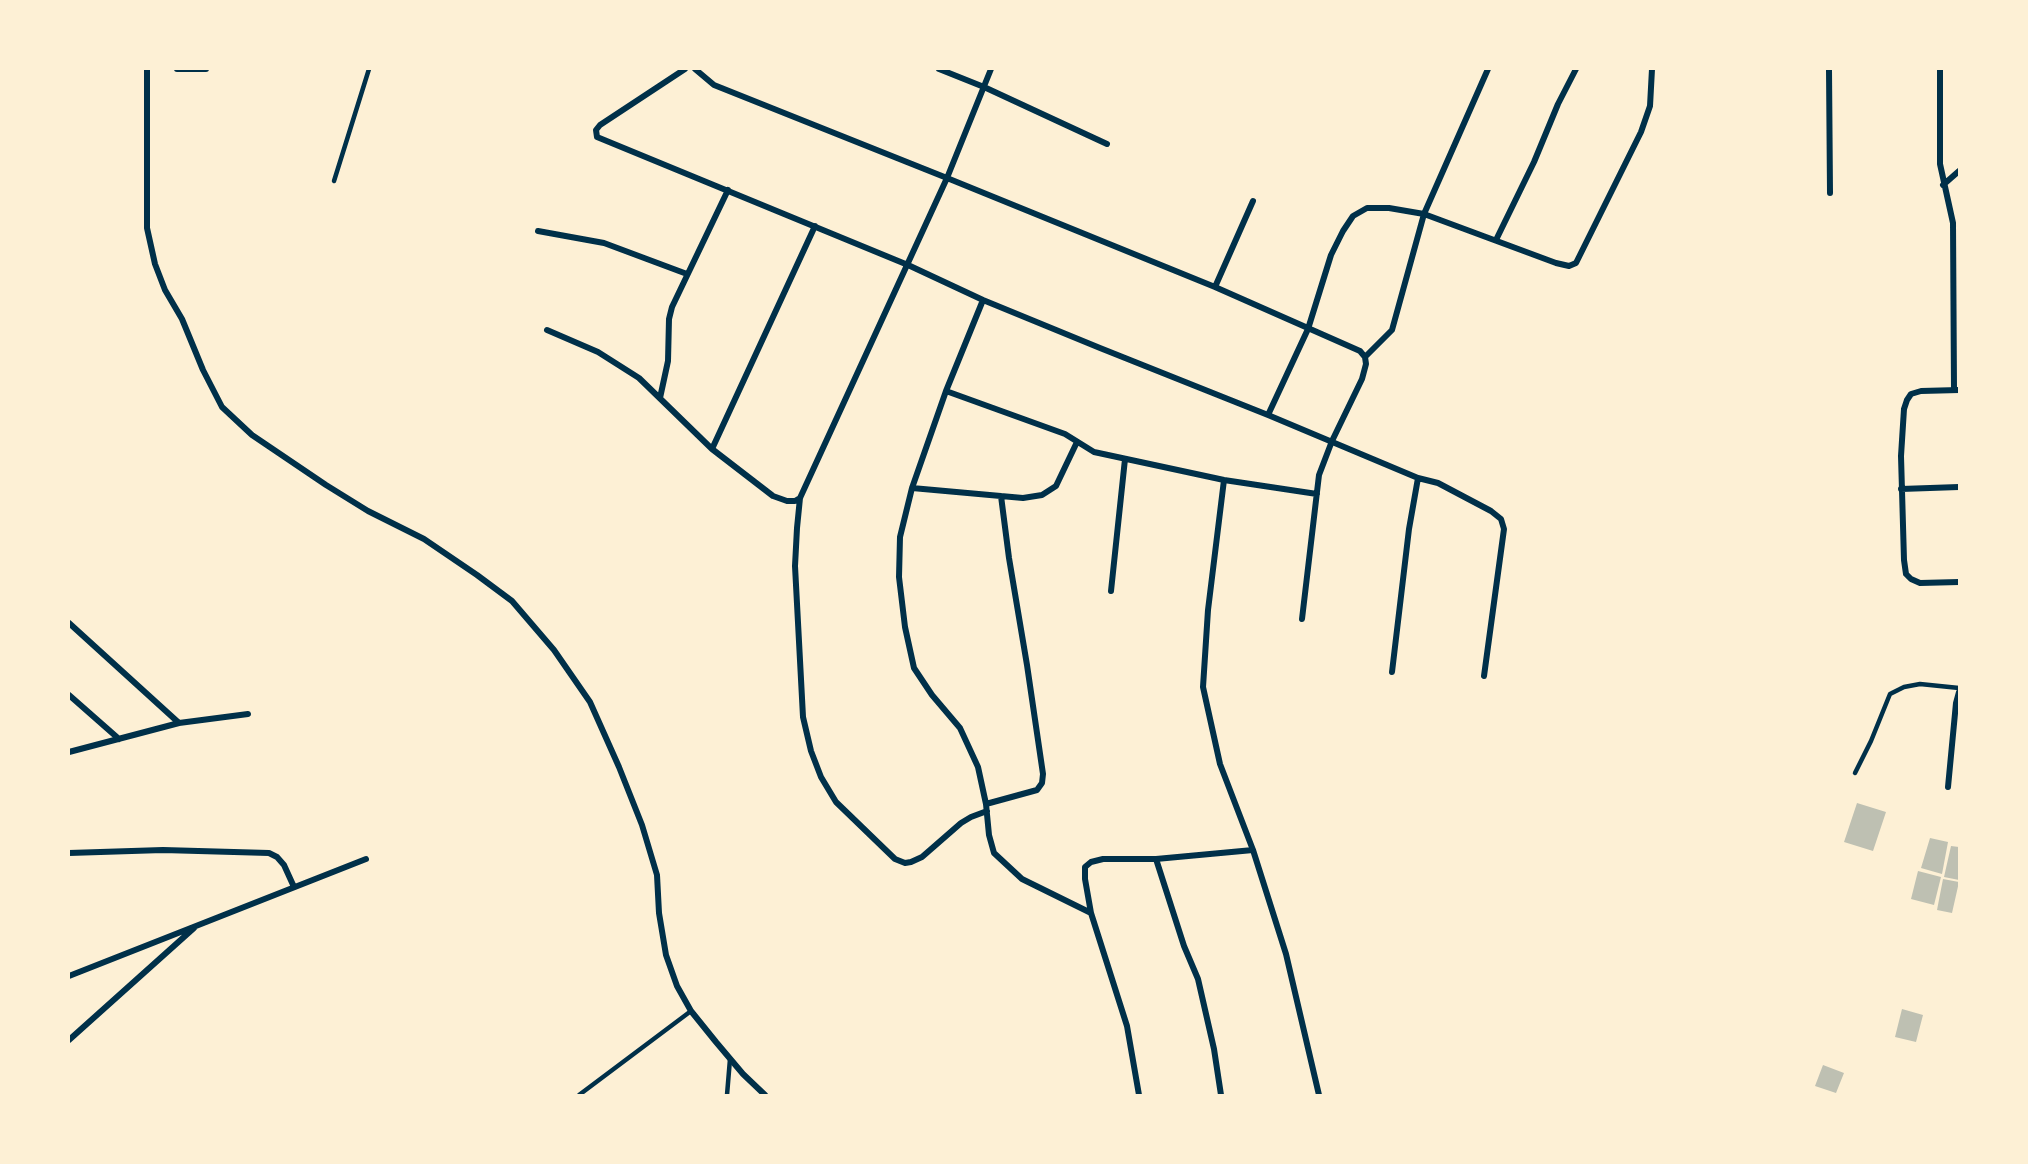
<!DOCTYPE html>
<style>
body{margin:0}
#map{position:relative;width:2028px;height:1164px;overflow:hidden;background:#fdf0d5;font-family:Rubik,sans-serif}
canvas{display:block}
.frame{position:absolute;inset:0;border:70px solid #fdf0d5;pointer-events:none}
</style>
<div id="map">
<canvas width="2028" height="1164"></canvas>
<div class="frame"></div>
</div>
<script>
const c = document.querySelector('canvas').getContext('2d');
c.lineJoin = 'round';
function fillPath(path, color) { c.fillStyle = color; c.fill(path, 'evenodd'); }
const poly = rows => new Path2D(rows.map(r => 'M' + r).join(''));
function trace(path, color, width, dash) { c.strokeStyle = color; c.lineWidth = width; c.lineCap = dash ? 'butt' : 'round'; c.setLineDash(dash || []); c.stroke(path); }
fillPath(poly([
 [1857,803,1886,812,1873,851,1844,842],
 [1930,838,1948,842,1942,874,1921,868],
 [1951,846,1959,847,1959,880,1944,877],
 [1918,871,1941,877,1934,905,1911,899],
 [1943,879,1959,882,1952,913,1937,910],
 [1902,1009,1923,1015,1916,1042,1895,1037],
 [1823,1065,1844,1073,1836,1093,1815,1086]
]), '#bec0b2');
trace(poly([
 [334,181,369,69],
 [1855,773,1871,741,1890,694,1904,687,1920,684,1959,688],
 [579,1095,691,1011],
 [727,1095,730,1059]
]), '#003049', 4.5);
trace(poly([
 [147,69,147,228,155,264,165,290,182,319,203,370,222,407,252,435,326,485,368,511,424,539,477,575,512,601,554,650,590,702,619,767,642,825,657,875,659,913,666,955,677,986,691,1011,716,1042,743,1074,765,1095],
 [177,69,206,69],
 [685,69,600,125,596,130,597,137,908,265,983,300,1100,348,1268,415,1418,478,1409,529,1392,672],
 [695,69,714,85,947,178,991,69],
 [939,69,984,87,1107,144],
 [1829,69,1830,193],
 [1940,69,1940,164,1953,223,1954,390],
 [1943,185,1959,171],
 [538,231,604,243,687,274],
 [1496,240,1534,162,1558,104,1576,69],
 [1215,287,1253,201],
 [983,300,946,391,912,488,900,537,899,577,905,627,914,668,932,695,960,728,978,767,986,804,989,835,994,853,1022,879,1091,913,1127,1026,1139,1095],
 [547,330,598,352,639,378,712,449,773,496,787,501,795,501,800,498],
 [1365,357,1392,330,1424,214,1556,263,1569,266,1576,263,1641,132,1650,106,1652,69],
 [1959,390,1921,391,1911,394,1907,400,1904,409,1901,456,1904,560,1906,574,1911,579,1920,583,1959,582],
 [946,391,1065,434,1094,452,1224,480,1317,494],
 [660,398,668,361,669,319,672,307,728,190],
 [1268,415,1308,329,1331,255,1343,231,1353,216,1367,208,1389,208,1424,214,1488,69],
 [712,449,815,226],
 [1418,478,1438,483,1491,511,1501,519,1504,529,1484,676],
 [1224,480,1208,610,1203,687,1220,764,1253,850,1286,954,1319,1095],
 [912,488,1023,498,1042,495,1056,486,1077,442],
 [1901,489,1959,487],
 [1111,591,1125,459],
 [69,623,179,723],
 [69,695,119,739],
 [69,752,179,723,248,714],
 [1948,787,1956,703,1959,692],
 [986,804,1037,790,1042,783,1043,774,1027,665,1009,558,1001,496],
 [987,811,971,817,961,823,922,857,911,862,905,863,895,859,836,802,821,777,811,751,803,717,795,566,797,528,800,498,947,178,1215,287,1360,351,1365,357,1366,364,1362,379,1332,441,1319,475,1302,619],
 [69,853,163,850,269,853,277,857,284,865,294,887],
 [1156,859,1184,946,1198,979,1214,1049,1221,1095],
 [1091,913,1085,879,1085,867,1091,862,1103,859,1156,859,1253,850],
 [69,976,366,859],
 [69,1040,194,928]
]), '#003049', 6);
</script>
